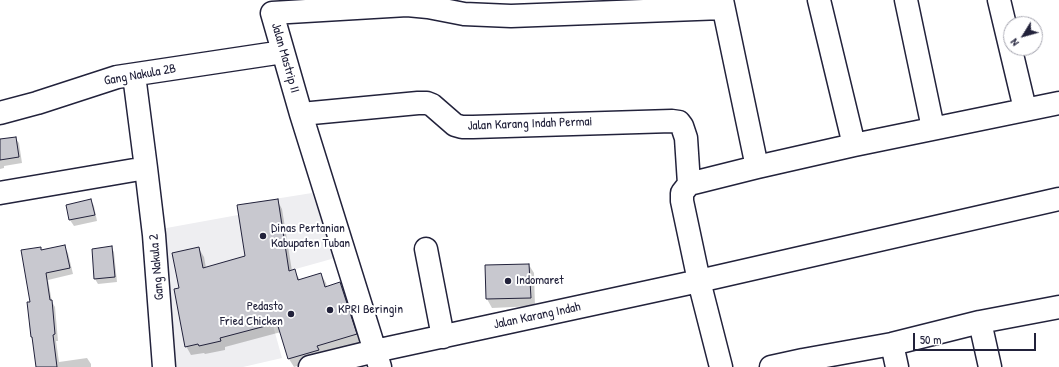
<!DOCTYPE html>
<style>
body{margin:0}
#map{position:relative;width:1059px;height:367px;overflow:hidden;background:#fff;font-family:"Patrick Hand",sans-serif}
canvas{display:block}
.north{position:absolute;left:1003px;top:16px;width:40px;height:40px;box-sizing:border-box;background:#fff;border:1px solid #a7a7b1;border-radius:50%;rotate:233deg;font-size:11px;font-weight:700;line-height:16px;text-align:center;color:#22223b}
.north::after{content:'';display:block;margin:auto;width:14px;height:18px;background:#22223b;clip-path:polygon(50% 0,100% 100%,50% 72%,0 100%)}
.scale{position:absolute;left:913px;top:333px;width:123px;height:18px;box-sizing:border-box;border:2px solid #22223b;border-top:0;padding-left:5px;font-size:12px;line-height:14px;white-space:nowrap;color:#22223b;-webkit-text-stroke:3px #fff;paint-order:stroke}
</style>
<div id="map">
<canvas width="1059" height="367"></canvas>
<div class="north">N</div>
<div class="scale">50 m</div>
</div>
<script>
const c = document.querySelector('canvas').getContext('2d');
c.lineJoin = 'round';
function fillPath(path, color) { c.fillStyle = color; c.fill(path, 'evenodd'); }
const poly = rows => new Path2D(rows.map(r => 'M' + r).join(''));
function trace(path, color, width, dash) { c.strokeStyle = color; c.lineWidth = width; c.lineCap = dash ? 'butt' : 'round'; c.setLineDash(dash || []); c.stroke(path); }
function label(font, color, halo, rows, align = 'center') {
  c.font = font + ' "Patrick Hand",sans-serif'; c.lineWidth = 4; c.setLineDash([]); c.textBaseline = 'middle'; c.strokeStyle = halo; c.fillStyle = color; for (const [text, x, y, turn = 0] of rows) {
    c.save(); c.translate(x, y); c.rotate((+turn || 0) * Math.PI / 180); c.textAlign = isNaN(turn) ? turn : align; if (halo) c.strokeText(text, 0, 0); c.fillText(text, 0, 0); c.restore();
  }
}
fillPath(poly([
 [312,193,335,258,260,279,282,358,243,367,171,367,161,229,238,215,237,205]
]), '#eeeef1');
fillPath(poly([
 [15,138,19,143,22,163,4,166,4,168,0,169,0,140],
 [91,200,94,206,97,221,74,226,70,220,67,205],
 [277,200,282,209,292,271,294,270,300,280,321,274,326,283,327,287,340,284,345,292,361,343,321,354,323,359,294,367,289,359,281,332,225,347,225,350,205,354,204,353,191,355,186,346,180,289,199,249,204,257,206,268,246,257],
 [64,246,68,253,73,274,48,280,52,302,55,307,58,341,56,341,59,362,87,358,91,364,91,367,37,367,32,303,40,248,42,251],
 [111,247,114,252,117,282,98,284,95,279],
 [529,265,534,273,535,306,492,308,487,299,486,266]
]), '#0003');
const building = poly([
 [16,137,19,157,0,160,0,139,16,137],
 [91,199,95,215,69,220,66,205,91,199],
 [278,199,289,271,295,269,298,280,321,273,325,287,340,282,357,334,317,346,319,350,288,359,277,323,220,338,221,341,199,346,198,344,185,347,174,289,179,288,172,253,199,247,203,268,245,256,237,205,278,199],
 [65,245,70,268,46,273,50,300,52,300,55,334,53,335,57,367,36,367,32,337,31,337,27,302,30,302,21,250,41,247,41,250,65,245],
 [112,246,115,277,94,279,92,249,112,246],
 [529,264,531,298,486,299,485,265,529,264]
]);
fillPath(building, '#c8c8cf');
trace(building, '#22223b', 1);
const minor = poly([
 [722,0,757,167],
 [819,0,854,145],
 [906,0,933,128],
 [999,0,1025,109],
 [134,75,146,168,154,235,164,367],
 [0,113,37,103,117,77,283,52],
 [301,114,418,103,427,103,432,105,455,125,462,127,473,127,672,121,679,122,682,126,686,138,689,184],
 [0,193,146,168],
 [426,249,443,337],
 [980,322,990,367],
 [892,344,897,367],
 [310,367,375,351,699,281,1059,199],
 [380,367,301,114,272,13,407,5,428,7,464,14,511,16,723,8],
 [721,367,699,281,682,201,682,193,689,184,757,167,854,145,1059,103],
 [771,367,803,360,892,344,980,322,1059,307]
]);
trace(minor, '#22223b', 25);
trace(minor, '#fff', 22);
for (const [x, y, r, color] of [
 [263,236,4,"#22223b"],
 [508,281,4,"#22223b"],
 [330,310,4,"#22223b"],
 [291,314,4,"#22223b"]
]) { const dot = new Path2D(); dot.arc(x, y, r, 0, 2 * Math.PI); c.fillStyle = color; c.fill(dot); trace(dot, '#fff', 1.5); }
label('13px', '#22223b', '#fff', [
 ["Jalan Mastrip II",285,58,74],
 ["Gang Nakula 2B",140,75,-10],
 ["Jalan Karang Indah Permai",530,124,-2],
 ["Gang Nakula 2",157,267,-95],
 ["Jalan Karang Indah",537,316,-12]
]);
label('13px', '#22223b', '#fff', [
 ["Dinas Pertanian",271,229],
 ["Kabupaten Tuban",271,244],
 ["Indomaret",516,281],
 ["Pedasto",283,307,"right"],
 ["Fried Chicken",283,322,"right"],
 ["KPRI Beringin",338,310]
], 'left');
</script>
